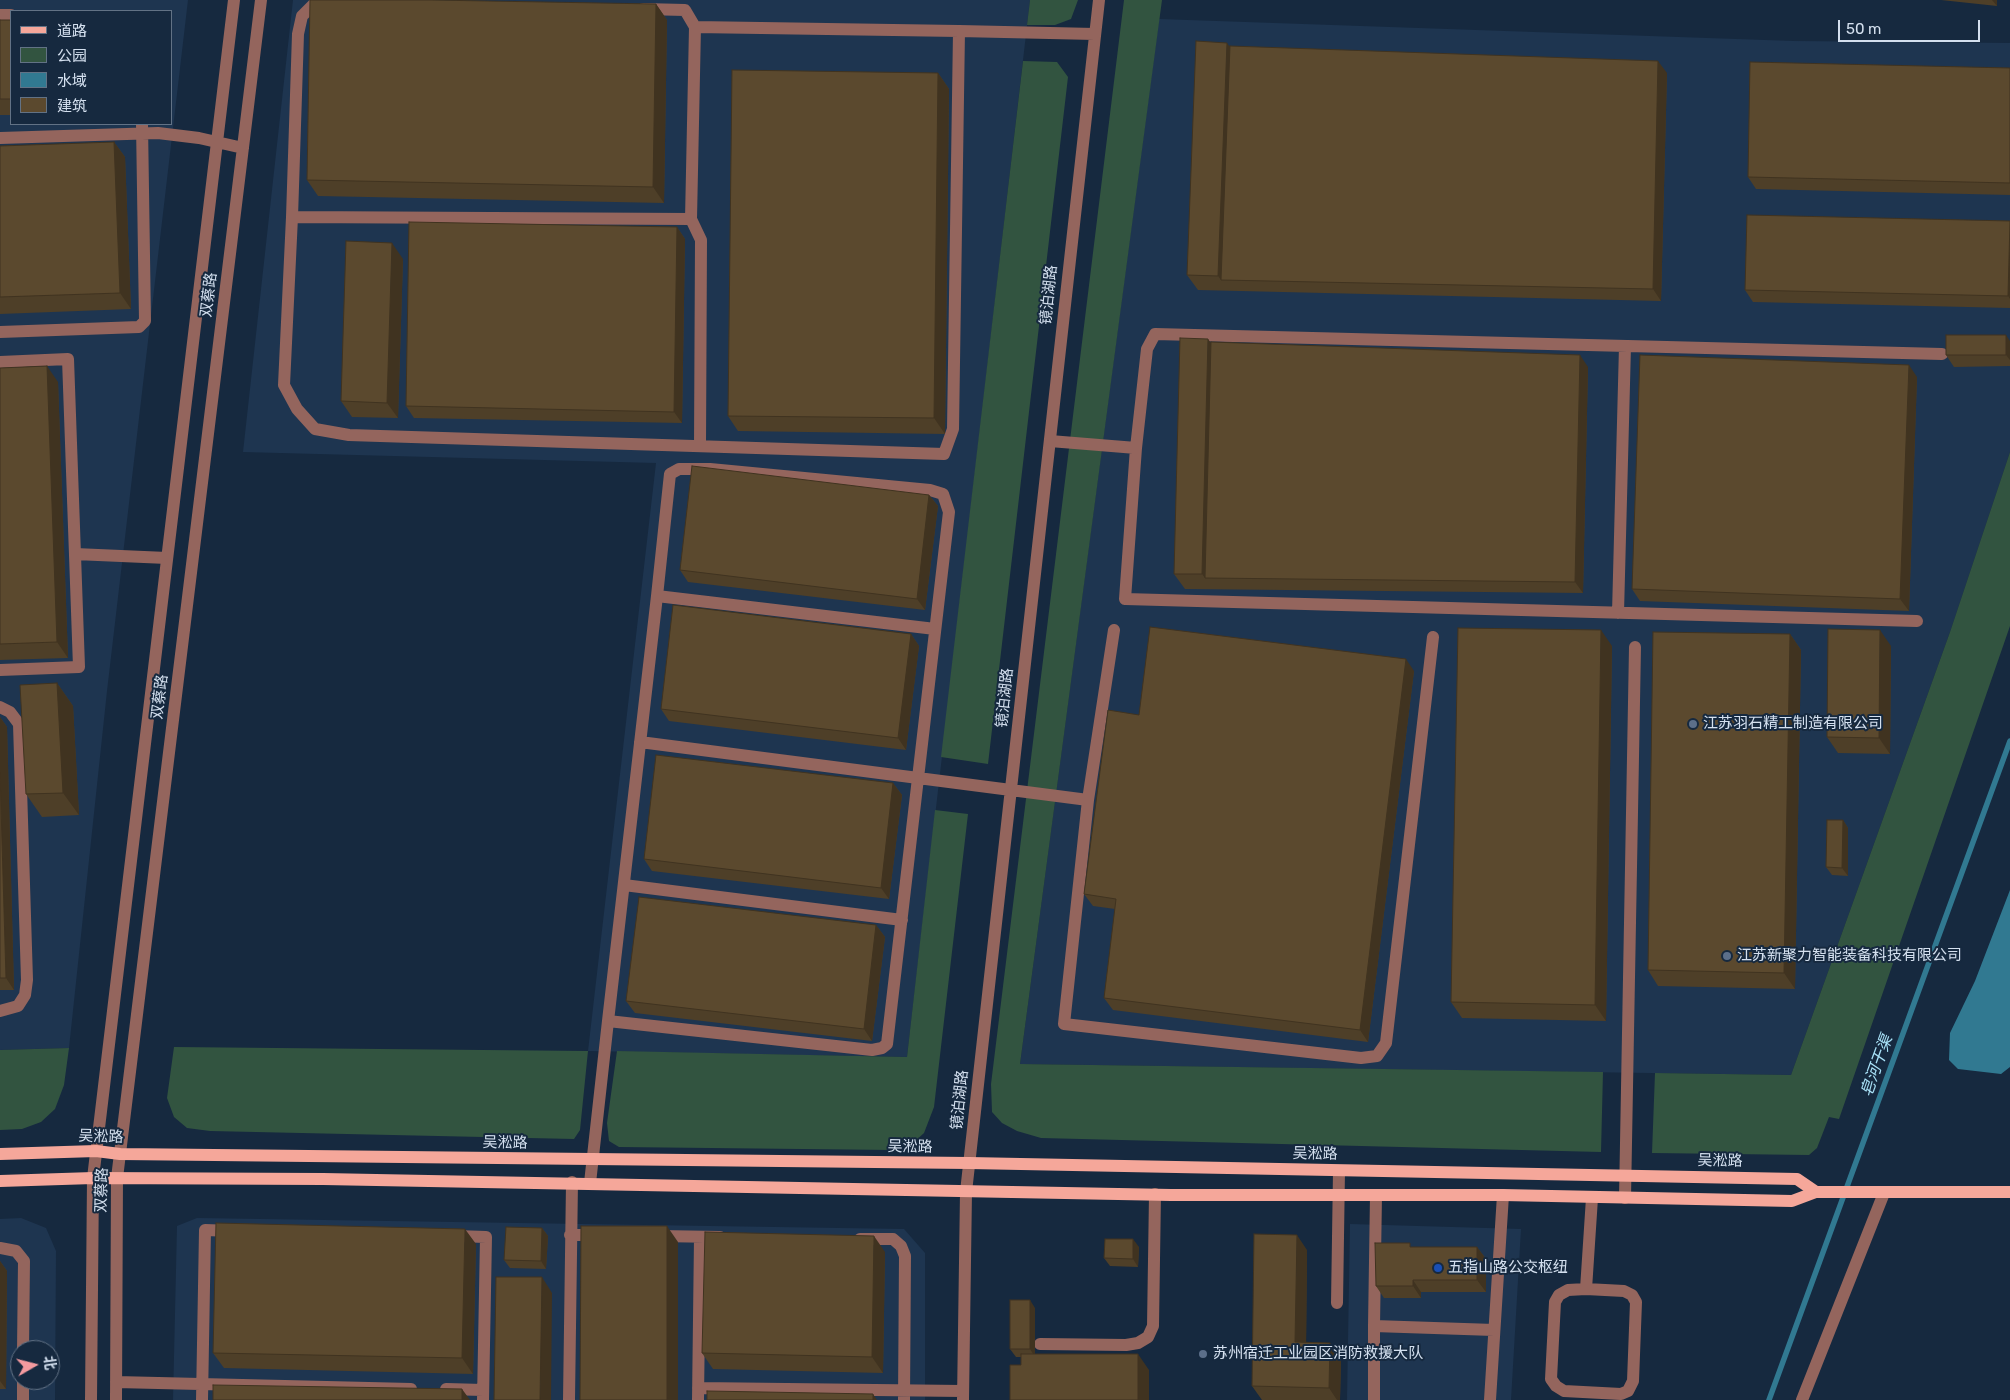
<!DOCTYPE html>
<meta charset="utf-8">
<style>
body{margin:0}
#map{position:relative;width:2010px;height:1400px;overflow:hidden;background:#16293f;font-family:Rubik,"Noto Sans SC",sans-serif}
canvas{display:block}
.legend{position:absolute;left:10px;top:10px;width:162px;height:115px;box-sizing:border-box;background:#16293f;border:1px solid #627285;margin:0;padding:6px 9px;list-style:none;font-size:15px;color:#d4e0ef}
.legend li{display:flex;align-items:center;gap:10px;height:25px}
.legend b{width:25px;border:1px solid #627285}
.north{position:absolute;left:10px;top:1340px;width:50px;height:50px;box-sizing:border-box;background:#16293f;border:1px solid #627285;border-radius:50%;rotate:82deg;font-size:14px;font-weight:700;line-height:20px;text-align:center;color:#d4e0ef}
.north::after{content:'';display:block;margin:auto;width:18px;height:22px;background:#f49a9f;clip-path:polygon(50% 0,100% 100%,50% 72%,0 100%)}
.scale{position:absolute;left:1838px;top:20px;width:142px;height:22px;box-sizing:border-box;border:2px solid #d4e0ef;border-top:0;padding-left:6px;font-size:15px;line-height:18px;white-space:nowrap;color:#d4e0ef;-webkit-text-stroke:4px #16293f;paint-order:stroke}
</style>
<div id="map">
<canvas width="2010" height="1400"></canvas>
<ul class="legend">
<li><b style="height:6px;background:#f5a79a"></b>道路</li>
<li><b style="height:14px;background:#325440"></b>公园</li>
<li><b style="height:14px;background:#317991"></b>水域</li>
<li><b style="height:14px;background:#5b492e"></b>建筑</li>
</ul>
<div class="north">北</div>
<div class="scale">50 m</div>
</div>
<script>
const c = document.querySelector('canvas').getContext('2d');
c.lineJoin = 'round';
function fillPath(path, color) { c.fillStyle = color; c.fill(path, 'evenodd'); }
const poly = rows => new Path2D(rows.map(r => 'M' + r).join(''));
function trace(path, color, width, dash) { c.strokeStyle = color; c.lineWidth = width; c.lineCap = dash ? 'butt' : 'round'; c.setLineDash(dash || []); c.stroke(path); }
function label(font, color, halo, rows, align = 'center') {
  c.font = font + ' Rubik,"Noto Sans SC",sans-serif'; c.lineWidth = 4; c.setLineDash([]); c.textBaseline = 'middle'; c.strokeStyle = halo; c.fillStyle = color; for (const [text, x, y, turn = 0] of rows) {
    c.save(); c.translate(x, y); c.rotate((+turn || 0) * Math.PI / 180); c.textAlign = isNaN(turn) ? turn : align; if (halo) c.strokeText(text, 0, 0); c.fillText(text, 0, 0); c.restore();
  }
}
fillPath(poly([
 [0,0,188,0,107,691,69,1048,0,1050],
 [11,11,171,11,171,124,11,124],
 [293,0,1030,0,907,1057,588,1051,656,463,243,452],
 [1159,19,1794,41,2010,43,2010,452,1950,632,1791,1075,1020,1064],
 [21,1218,46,1228,56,1251,55,1400,0,1400,0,1219],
 [20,1350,50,1350,50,1380,20,1380],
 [197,1218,904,1229,925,1253,925,1400,173,1400,177,1226],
 [1350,1224,1521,1229,1511,1400,1347,1400]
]), '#1e3550');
fillPath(poly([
 [1030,0,1078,0,1071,19,1055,25,1027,25],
 [1124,0,1162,0,1020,1064,1603,1072,1601,1152,1041,1138,1017,1131,1002,1123,992,1112,991,1084],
 [1023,61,1057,62,1068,77,988,764,941,757],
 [2010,452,2010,626,1839,1119,1829,1117,1817,1148,1809,1155,1652,1153,1655,1073,1791,1075,1950,632],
 [935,810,968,814,934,1107,924,1133,912,1144,892,1150,619,1147,609,1141,607,1123,617,1051,907,1057],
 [174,1047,588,1051,580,1130,574,1139,210,1131,187,1128,174,1117,167,1098],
 [69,1048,64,1085,55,1109,41,1122,22,1129,0,1130,0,1050]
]), '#325440');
fillPath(poly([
 [2010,890,2010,1067,2001,1074,1958,1069,1949,1060,1950,1033,1975,981]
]), '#317991');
trace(poly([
 [1769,1400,2010,741]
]), '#317991', 5.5);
trace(poly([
 [643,9,685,10,695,27],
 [0,15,11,15],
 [959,31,953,429,944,454,349,435,315,429,297,409,284,385,292,217,691,219,695,27,959,31,1095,34],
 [0,138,158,133,199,138,243,148],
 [292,217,298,34,302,16,313,5,323,1],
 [691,219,701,240,700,446],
 [0,332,139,327,145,321,142,124],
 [0,362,68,359,79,667,0,670],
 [1050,441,1136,448,1125,599,1917,621],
 [1136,448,1147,349,1155,334,1942,354],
 [75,554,167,558],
 [657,596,935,629],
 [1618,613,1625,346],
 [0,707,10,712,19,724,27,980,25,995,18,1006,0,1011],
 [640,742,1088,800,1064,1024,1361,1058,1377,1056,1386,1043,1433,637],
 [1088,800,1114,630],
 [624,885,902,920],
 [590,1183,608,1021,657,596,670,474,679,469,710,469,930,490,943,494,949,512,887,1044,882,1048,872,1050,608,1021],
 [1625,1198,1635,647],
 [570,1235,598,1235],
 [455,1236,486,1237,483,1400],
 [658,1236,720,1237],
 [860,1239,893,1239,901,1246,905,1256,904,1400],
 [0,1248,16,1251,24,1261,23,1350],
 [1586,1289,1568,1290,1559,1295,1555,1302,1551,1379,1556,1386,1564,1391,1621,1394,1628,1391,1633,1381,1636,1302,1632,1295,1624,1291,1586,1289,1592,1198],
 [1337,1303,1339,1171],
 [1374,1326,1376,1195],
 [1040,1344,1126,1345,1138,1343,1148,1337,1153,1326,1155,1194],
 [116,1382,411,1389],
 [698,1388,963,1391],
 [446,1389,483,1390],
 [23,1400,23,1380],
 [91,1400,93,1178,234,0],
 [116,1400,117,1178,261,0],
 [202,1400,205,1230,233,1231],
 [569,1400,572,1182],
 [698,1400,700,1237],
 [963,1400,966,1192,1099,0],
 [1374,1400,1374,1326,1494,1330],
 [1490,1400,1503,1195],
 [1802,1400,1884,1193]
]), '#94655d', 12);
trace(poly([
 [0,1154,96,1151,120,1154,969,1163,1797,1179,1816,1192],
 [0,1181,93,1178,323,1179,1171,1195,1503,1195,1792,1201,1816,1192,2010,1192]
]), '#f5a79a', 12);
fillPath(poly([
 [1941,0,1997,0,1997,6],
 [656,4,667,20,664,203,318,196,307,180],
 [0,20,11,20,11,115,0,115],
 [1230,46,1667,73,1661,301,1198,290,1187,275],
 [2010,68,2010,195,1756,189,1748,177],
 [938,73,949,89,945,434,738,431,728,416],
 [114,142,125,157,131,309,0,314,0,146],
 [2010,221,2010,308,1753,302,1745,290],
 [677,227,685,239,682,423,414,418,406,406],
 [403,259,398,418,352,417,341,401],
 [2010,341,2010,366,1954,367,1946,355],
 [1211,342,1588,367,1583,593,1185,589,1174,574],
 [0,368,58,382,68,658,0,660],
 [1917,377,1909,611,1640,601,1632,589],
 [929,495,938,506,925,610,688,582,680,570],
 [911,634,919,646,906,750,669,721,661,709],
 [1790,634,1801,650,1795,989,1658,986,1648,970],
 [1612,646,1606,1021,1462,1018,1451,1002],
 [1891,646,1890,754,1838,753,1827,737],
 [1414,671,1368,1042,1113,1010,1104,998,1115,909,1093,906,1084,894,1139,715],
 [57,683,73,706,79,815,42,817,26,794],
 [0,717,7,727,14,990,0,990],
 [893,783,902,795,889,899,652,871,644,859],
 [1843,820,1848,828,1848,876,1832,875,1826,867],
 [876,925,885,937,872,1041,635,1013,626,1001],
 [542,1228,548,1236,546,1269,510,1268,504,1260],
 [476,1244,473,1374,224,1368,213,1353],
 [1139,1247,1138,1267,1110,1266,1104,1258],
 [1413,1247,1477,1247,1486,1259,1486,1292,1421,1292,1421,1298,1384,1298,1376,1286],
 [1307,1250,1306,1342,1341,1358,1340,1400,1262,1400,1252,1386],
 [885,1252,883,1373,713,1369,702,1353],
 [0,1261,7,1271,6,1389,0,1389],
 [1035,1308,1035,1354,1149,1370,1149,1400,1010,1400,1021,1365,1021,1357,1016,1357,1010,1349]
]), '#4e3f28');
fillPath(poly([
 [1992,0,1997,0,1997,6],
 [656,4,667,20,664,203,653,187],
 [1227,43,1238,58,1221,280,1218,276],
 [1658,61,1667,73,1661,301,1653,289],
 [938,73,949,89,945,434,934,418],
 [114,142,125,157,131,309,120,293],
 [2010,221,2010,299,2008,296],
 [677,227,685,239,682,423,674,412],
 [392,243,403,259,398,418,387,403],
 [2006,335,2010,341,2010,360,2006,355],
 [1208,339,1219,354,1205,578,1202,574],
 [1580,355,1588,367,1583,593,1575,582],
 [1909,365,1917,377,1909,611,1900,599],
 [47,366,58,382,68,658,57,642],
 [929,495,938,506,925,610,917,599],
 [1601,630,1612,646,1606,1021,1595,1005],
 [1880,630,1891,646,1890,754,1879,738],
 [911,634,919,646,906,750,898,738],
 [1790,634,1801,650,1795,989,1784,973],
 [1406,659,1414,671,1368,1042,1360,1030],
 [57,683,73,706,79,815,63,793],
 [0,717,7,727,14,990,6,978,0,773],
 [893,783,902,795,889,899,881,888],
 [1843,820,1848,828,1848,876,1842,868],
 [876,925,885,937,872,1041,864,1029],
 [667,1226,678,1242,678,1400,667,1400],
 [542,1228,548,1236,546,1269,541,1261],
 [465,1229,476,1244,473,1374,462,1358],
 [1297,1235,1307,1250,1306,1358,1295,1342],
 [874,1236,885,1252,883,1373,872,1357],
 [1133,1239,1139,1247,1138,1267,1133,1259],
 [1477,1247,1486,1259,1486,1292,1477,1280],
 [0,1261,7,1271,6,1389,0,1381],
 [542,1277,552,1293,551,1400,540,1400],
 [1413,1280,1421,1292,1421,1298,1413,1286],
 [1030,1300,1035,1308,1035,1357,1030,1349],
 [1330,1343,1341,1358,1340,1400,1337,1400,1329,1388],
 [1138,1354,1149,1370,1149,1400,1138,1400],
 [462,1389,470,1400,462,1400],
 [873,1394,877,1400,873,1400]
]), '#403320');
const building = poly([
 [310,0,432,0,656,4,653,187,307,180,310,0],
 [0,20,11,20,11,99,0,99,0,20],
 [1196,41,1227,43,1218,276,1187,275,1196,41],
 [1230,46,1658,61,1653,289,1221,280,1230,46],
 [1750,62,2010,68,2010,183,1748,177,1750,62],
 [732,70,938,73,934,418,728,416,732,70],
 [114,142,120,293,0,297,0,146,114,142],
 [1747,215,2010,221,2008,296,1745,290,1747,215],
 [409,222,677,227,674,412,406,406,409,222],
 [346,241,392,243,387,403,341,401,346,241],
 [1946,335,2006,335,2006,355,1946,355,1946,335],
 [1180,338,1208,339,1202,574,1174,574,1180,338],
 [1211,342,1580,355,1575,582,1205,578,1211,342],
 [1640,355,1909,365,1900,599,1632,589,1640,355],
 [47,366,57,642,0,644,0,368,47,366],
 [692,466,929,495,917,599,680,570,692,466],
 [673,605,911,634,898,738,661,709,673,605],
 [1150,627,1406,659,1360,1030,1104,998,1116,899,1084,894,1108,710,1139,715,1150,627],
 [1458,628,1601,630,1595,1005,1451,1002,1458,628],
 [1828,629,1880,630,1879,738,1827,737,1828,629],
 [1653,632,1790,634,1784,973,1648,970,1653,632],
 [57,683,63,793,26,794,20,685,57,683],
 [656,755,893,783,881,888,644,859,656,755],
 [0,773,6,978,0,978,0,773],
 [1827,820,1843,820,1842,868,1826,867,1827,820],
 [639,897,876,925,864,1029,626,1001,639,897],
 [216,1223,465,1229,462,1358,213,1353,216,1223],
 [581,1226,667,1226,667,1400,580,1400,581,1226],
 [506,1227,542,1228,541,1261,504,1260,506,1227],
 [705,1232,874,1236,872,1357,702,1353,705,1232],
 [1254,1234,1297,1235,1295,1342,1330,1343,1329,1388,1252,1386,1254,1234],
 [1105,1239,1133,1239,1133,1259,1104,1258,1105,1239],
 [1375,1243,1410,1243,1410,1247,1477,1247,1477,1280,1413,1280,1413,1286,1376,1286,1375,1243],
 [496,1277,542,1277,540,1400,494,1400,496,1277],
 [1010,1300,1030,1300,1030,1349,1010,1349,1010,1300],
 [1021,1354,1138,1354,1138,1400,1010,1400,1010,1365,1021,1365,1021,1354],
 [213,1385,462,1389,462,1400,213,1400,213,1385],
 [707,1391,873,1394,873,1400,707,1400,707,1391]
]);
fillPath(building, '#5b492e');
trace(building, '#403320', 1);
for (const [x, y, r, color] of [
 [1693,724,5,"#5c6f8a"],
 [1727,956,5,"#5c6f8a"],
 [1438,1268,5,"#1a4fb4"],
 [1203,1354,5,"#5c6f8a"]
]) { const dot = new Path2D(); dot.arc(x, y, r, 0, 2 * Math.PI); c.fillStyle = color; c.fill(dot); trace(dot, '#16293f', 2); }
label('15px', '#d4e0ef', '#16293f', [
 ["双蔡路",209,295,-83],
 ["镜泊湖路",1049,295,-84],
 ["双蔡路",160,697,-83],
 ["镜泊湖路",1005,698,-84],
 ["镜泊湖路",960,1100,-84],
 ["吴淞路",101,1137,2],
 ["吴淞路",505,1143,1],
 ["吴淞路",910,1147,1],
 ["吴淞路",1315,1154,1],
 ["吴淞路",1720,1161,1],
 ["双蔡路",102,1190,-88]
]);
label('15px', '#d4e0ef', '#16293f', [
 ["江苏羽石精工制造有限公司",1703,724],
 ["江苏新聚力智能装备科技有限公司",1737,956],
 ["五指山路公交枢纽",1448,1268],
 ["苏州宿迁工业园区消防救援大队",1213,1354]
], 'left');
label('italic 16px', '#aae3f9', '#16293f', [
 ["皂河干渠",1877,1066,-70]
]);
</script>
